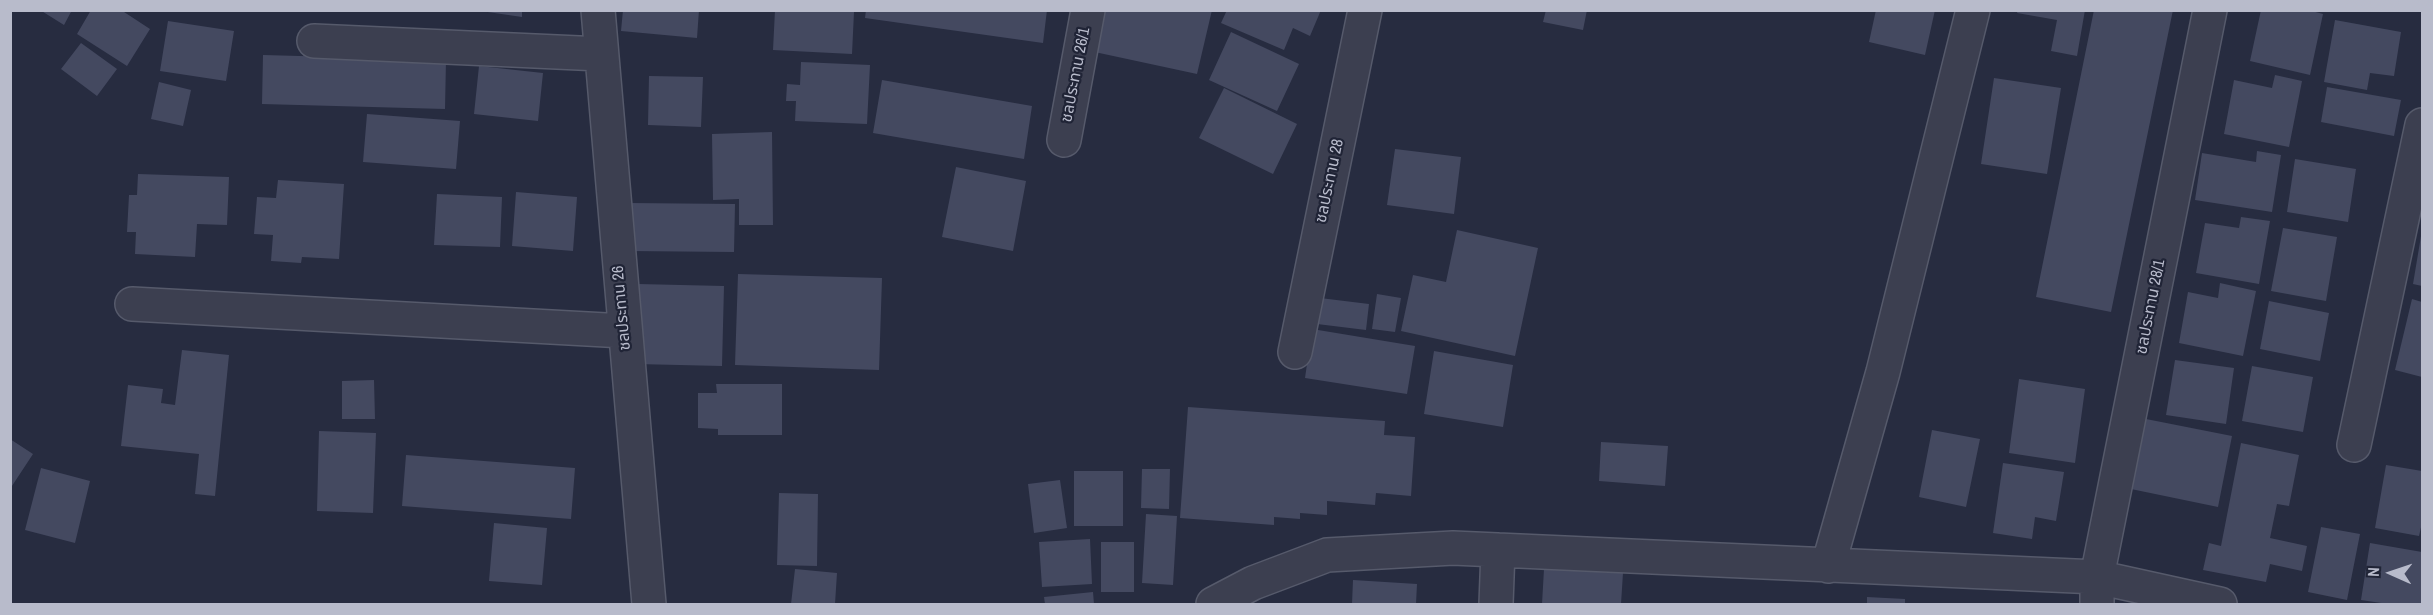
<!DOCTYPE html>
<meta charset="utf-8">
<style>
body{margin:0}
#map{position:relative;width:2433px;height:615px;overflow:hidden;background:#272c40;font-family:"Archivo Narrow",sans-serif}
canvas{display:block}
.frame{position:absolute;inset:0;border:12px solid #b8bbcb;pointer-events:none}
.north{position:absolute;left:2361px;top:543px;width:60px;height:60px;-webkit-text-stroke:4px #202436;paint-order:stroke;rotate:273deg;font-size:16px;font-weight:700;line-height:24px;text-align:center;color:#b8bbcb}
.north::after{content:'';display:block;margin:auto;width:21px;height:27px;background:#b8bbcb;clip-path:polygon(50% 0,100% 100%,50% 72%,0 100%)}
</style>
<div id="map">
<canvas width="2433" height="615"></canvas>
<div class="frame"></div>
<div class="north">N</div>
</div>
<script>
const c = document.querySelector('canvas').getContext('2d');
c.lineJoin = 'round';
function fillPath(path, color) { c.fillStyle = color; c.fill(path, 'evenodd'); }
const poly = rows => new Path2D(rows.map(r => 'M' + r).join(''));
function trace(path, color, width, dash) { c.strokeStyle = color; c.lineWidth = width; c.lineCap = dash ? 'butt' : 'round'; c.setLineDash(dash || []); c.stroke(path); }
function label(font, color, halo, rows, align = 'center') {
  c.font = font + ' "Archivo Narrow","Noto Sans Thai",sans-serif'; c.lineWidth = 4.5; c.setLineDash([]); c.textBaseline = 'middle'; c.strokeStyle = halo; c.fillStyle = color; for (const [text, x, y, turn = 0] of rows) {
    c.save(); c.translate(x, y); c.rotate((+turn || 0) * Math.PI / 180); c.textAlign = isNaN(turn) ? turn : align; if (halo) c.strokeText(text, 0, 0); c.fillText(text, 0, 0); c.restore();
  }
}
fillPath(poly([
 [40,10,72,10,64,25],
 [91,10,121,10,150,29,127,66,77,34],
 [474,10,522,10,522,17],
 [623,10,699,10,697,38,621,31],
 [775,10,854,12,852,54,773,50],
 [866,10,1047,10,1043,43,865,18],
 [1099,10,1212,10,1197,74,1090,51],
 [1227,10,1321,10,1310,36,1293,28,1284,50,1221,23],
 [1546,10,1587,10,1583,30,1543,22],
 [1876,10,1935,10,1925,55,1869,42],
 [2018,10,2085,10,2077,56,2051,51,2057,20,2017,13],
 [2094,10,2173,10,2111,312,2036,297],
 [2261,10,2308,10,2323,14,2310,75,2250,61],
 [2335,20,2401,32,2394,76,2370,73,2367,90,2324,82],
 [168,21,234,31,226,81,160,71],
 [1231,32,1299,64,1277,111,1209,80],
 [81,43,117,69,97,96,61,69],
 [263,55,446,60,445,109,262,104],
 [801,62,870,65,867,124,795,121,796,101,786,101,787,84,800,85],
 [479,66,543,73,538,121,474,114],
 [2275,75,2302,81,2289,147,2224,134,2234,80,2272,88],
 [649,76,703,77,701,127,648,125],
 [1994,78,2061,88,2047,174,1981,164],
 [882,80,1032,106,1024,159,873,133],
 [159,82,191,90,183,126,151,119],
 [2327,87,2401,100,2394,136,2321,122],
 [1224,88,1297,124,1273,174,1199,138],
 [367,114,460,121,456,169,363,162],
 [772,132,773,225,739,225,739,199,713,200,712,134],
 [1395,149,1461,157,1454,214,1387,205],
 [2257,151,2281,155,2272,212,2195,200,2202,153,2256,162],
 [2295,159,2356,169,2348,222,2287,212],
 [956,167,1026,181,1013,251,942,237],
 [138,174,229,177,227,225,197,224,195,257,135,254,136,232,127,232,129,195,137,195],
 [278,180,344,184,339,259,302,257,301,263,271,261,273,235,254,234,257,197,276,198],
 [516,192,577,197,573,251,512,246],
 [437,194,502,197,500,247,434,245],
 [629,203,735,204,734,252,628,251],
 [2241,217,2270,221,2259,284,2196,273,2205,223,2239,228],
 [2283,228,2337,237,2326,301,2271,291],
 [1457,230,1538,248,1515,356,1401,331,1413,275,1446,282],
 [2421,236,2422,236,2422,286,2413,284],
 [738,274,882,278,879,370,735,365],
 [2220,283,2256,291,2243,356,2179,343,2188,292,2218,298],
 [638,284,724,286,722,366,636,364],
 [1377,294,1401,298,1395,332,1372,329],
 [1320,298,1369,304,1366,330,1317,324],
 [2412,299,2422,302,2422,377,2395,370],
 [2269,301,2329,313,2320,361,2260,349],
 [1312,329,1415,346,1407,394,1305,378],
 [182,350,229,355,215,496,195,494,199,454,121,446,128,385,163,389,161,403,175,405],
 [1434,351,1513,365,1503,427,1424,414],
 [2175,360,2234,368,2226,424,2166,415],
 [2252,366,2313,377,2303,432,2242,421],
 [2019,379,2085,389,2075,463,2009,453],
 [374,380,375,419,342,419,342,381],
 [716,384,782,384,782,435,718,435,718,429,698,428,698,393,717,393],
 [1188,407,1385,421,1384,435,1415,437,1411,496,1376,493,1375,505,1327,501,1327,515,1300,513,1300,519,1274,517,1274,525,1180,518],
 [2146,419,2232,436,2218,507,2131,489],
 [1932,430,1980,439,1966,507,1919,497],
 [319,431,376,433,373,513,317,511],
 [10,439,33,454,10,489],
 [1601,442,1668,446,1665,486,1599,481],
 [2241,443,2299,455,2289,506,2277,504,2270,538,2307,546,2302,571,2270,564,2266,582,2203,570,2209,543,2221,546],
 [406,455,575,468,571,519,402,506],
 [2003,463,2064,472,2056,521,2035,517,2032,539,1993,533],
 [2386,465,2422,471,2422,523,2419,536,2375,528],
 [41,468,90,481,75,543,25,530],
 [1142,469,1170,469,1169,509,1141,508],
 [1074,471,1123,471,1123,526,1074,526],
 [1060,480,1067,528,1034,533,1028,484],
 [779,493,818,494,817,566,777,565],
 [1146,514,1177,516,1173,585,1142,583],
 [494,523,547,528,542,585,489,581],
 [2321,527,2360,534,2347,600,2308,592],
 [1090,539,1092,584,1042,587,1039,542],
 [1101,542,1134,542,1134,592,1101,592],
 [2370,543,2422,552,2422,604,2388,604,2361,600],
 [795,569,837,573,835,604,791,604],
 [1544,569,1623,573,1621,604,1542,604],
 [1353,580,1417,584,1416,604,1352,604],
 [1093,592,1094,604,1045,604,1044,597],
 [1867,597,1905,599,1905,604,1867,604]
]), '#444960');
const minor = poly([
 [598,10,649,604],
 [314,41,601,54],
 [1064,140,1088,10],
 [132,304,624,331],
 [1295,352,1365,10],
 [2354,445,2422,125],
 [1828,566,1883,372,1973,10],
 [1213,604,1253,583,1327,555,1453,548,2097,577,2220,604],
 [1496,604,1498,550],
 [2097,604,2097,577,2210,10]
]);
trace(minor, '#565a6b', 36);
trace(minor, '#3c3f50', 33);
label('16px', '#b8bbcb', '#202436', [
 ["ชลประทาน 26/1",1076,75,-79],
 ["ชลประทาน 28",1330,181,-78],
 ["ชลประทาน 28/1",2151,307,-79],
 ["ชลประทาน 26",622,308,-95]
]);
</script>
